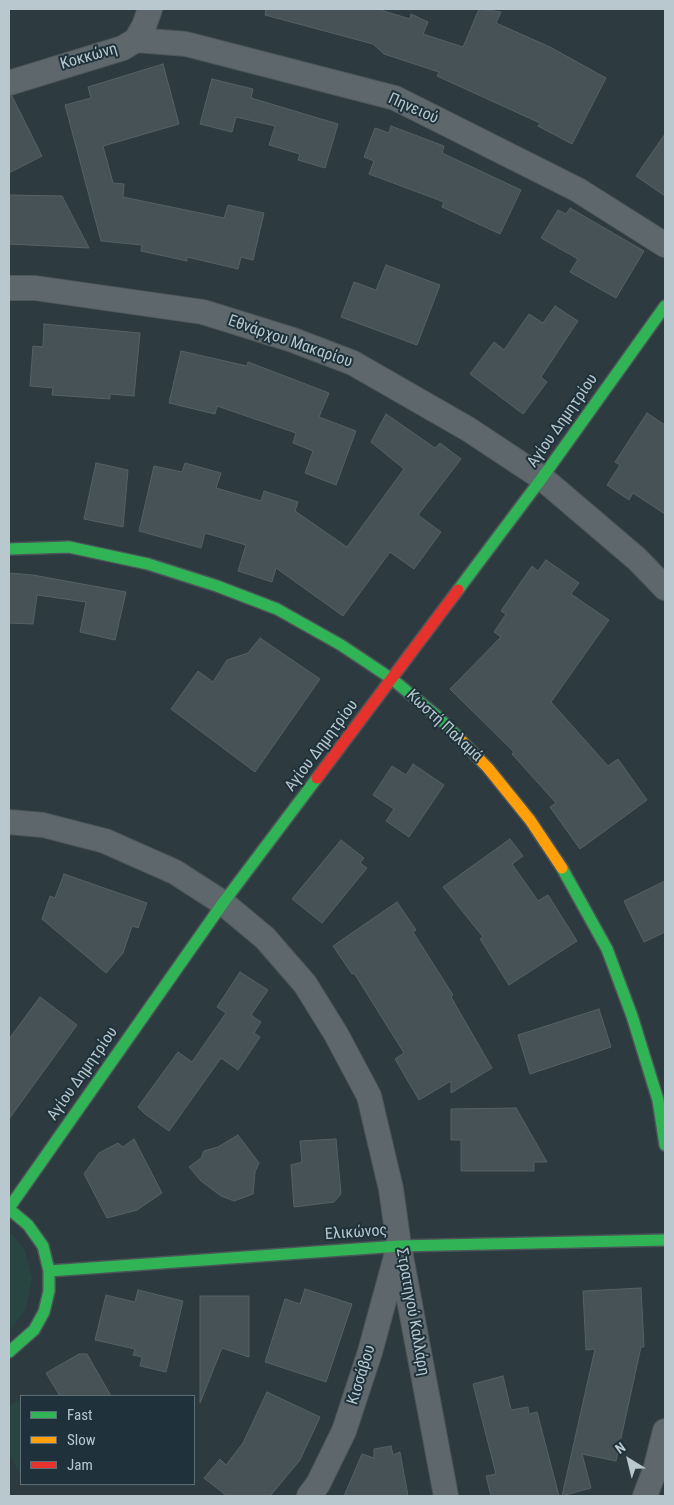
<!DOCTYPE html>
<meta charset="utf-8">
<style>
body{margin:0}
#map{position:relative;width:674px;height:1505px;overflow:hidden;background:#2d3a3f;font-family:"Roboto Condensed",sans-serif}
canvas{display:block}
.frame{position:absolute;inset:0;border:10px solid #b9c7ce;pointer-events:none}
.legend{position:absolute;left:20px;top:1395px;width:175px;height:90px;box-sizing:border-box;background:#1f323b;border:1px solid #5d6e76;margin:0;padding:6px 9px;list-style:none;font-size:15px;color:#b9c7ce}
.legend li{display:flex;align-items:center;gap:10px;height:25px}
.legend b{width:25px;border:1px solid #5d6e76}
.north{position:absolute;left:604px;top:1435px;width:50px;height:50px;-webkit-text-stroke:4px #1f323b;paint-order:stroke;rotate:324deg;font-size:14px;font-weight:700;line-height:20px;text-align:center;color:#b9c7ce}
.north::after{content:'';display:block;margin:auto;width:18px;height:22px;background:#b9c7ce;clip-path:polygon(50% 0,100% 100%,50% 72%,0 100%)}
</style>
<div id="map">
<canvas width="674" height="1505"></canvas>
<div class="frame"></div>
<ul class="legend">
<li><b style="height:6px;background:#30b455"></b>Fast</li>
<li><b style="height:6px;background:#ff9f0a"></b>Slow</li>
<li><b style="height:6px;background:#e5322d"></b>Jam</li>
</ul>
<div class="north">N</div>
</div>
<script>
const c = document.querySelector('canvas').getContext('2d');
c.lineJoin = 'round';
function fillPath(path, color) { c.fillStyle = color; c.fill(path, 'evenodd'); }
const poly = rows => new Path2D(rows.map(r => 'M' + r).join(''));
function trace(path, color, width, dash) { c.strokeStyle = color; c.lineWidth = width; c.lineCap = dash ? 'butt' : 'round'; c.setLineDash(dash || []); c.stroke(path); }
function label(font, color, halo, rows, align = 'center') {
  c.font = font + ' "Roboto Condensed",sans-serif'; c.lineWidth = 4; c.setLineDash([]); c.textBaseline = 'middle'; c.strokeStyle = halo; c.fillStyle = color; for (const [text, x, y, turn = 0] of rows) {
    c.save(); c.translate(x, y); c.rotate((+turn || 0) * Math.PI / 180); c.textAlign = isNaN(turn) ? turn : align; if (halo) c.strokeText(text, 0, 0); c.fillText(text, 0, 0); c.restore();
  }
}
fillPath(poly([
 [9,1231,25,1250,32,1279,26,1309,9,1332],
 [21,1399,21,1476,9,1454,9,1406]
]), '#294542');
const building = poly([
 [266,9,377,9,410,19,411,14,428,22,423,34,463,47,479,9,501,12,496,23,550,47,606,78,572,144,538,126,540,123,437,76,439,72,384,54,373,44,265,15,266,9],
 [163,64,179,124,103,146,113,183,124,184,123,197,224,218,228,205,264,213,253,260,241,257,238,269,187,257,187,261,141,251,142,245,101,241,65,105,91,98,88,87,163,64],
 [212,79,253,89,251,98,338,124,325,168,298,160,300,154,269,145,275,126,236,117,232,132,200,124,212,79],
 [9,96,12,96,42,156,9,173,9,96],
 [391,126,444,146,442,153,521,190,500,234,442,207,444,202,369,174,374,161,364,157,375,128,389,133,391,126],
 [665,134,665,196,636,176,665,134],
 [9,195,62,196,89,248,9,244,9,195],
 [570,208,644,251,616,298,570,272,578,259,541,238,558,210,566,214,570,208],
 [386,265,440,285,417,345,341,317,354,282,376,290,386,265],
 [555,306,578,321,541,377,547,382,523,414,470,374,494,342,504,350,529,314,543,323,555,306],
 [44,324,140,333,134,396,110,394,110,399,52,395,53,388,30,386,33,346,43,347,44,324],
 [181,351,247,366,248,362,329,393,319,417,356,431,336,485,305,473,313,451,293,443,296,433,217,406,215,414,169,403,181,351],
 [647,413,665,425,665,514,633,493,629,500,607,485,620,465,615,462,647,413],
 [386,414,435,448,440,443,461,459,418,515,441,532,414,569,390,552,343,616,276,568,272,582,238,571,246,545,205,533,201,548,139,531,154,466,182,472,185,463,221,473,216,488,261,501,264,491,298,502,295,511,347,547,404,469,371,442,386,414],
 [96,463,128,470,123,527,84,519,96,463],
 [546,560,579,583,571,594,609,620,551,702,608,766,618,759,647,800,580,849,550,807,556,803,512,754,514,752,450,689,501,637,494,632,506,614,501,611,532,566,538,571,546,560],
 [9,573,33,575,126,592,115,640,80,632,86,602,37,595,33,624,9,623,9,573],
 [260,638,320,679,255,772,171,709,198,671,213,682,227,660,248,653,260,638],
 [413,764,444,785,409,837,386,821,394,809,373,795,392,766,406,775,413,764],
 [510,839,523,856,512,864,538,901,548,895,577,941,509,985,480,939,483,937,443,887,510,839],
 [341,840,364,858,360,863,367,868,322,923,292,899,341,840],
 [64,874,147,903,138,928,132,926,123,953,106,973,42,919,50,896,55,898,64,874],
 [665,881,665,932,644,942,624,901,665,881],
 [397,902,416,930,413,932,453,995,451,997,492,1068,451,1093,451,1081,419,1100,395,1059,404,1053,354,973,352,974,333,946,397,902],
 [240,972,268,990,251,1015,261,1022,254,1033,260,1037,238,1070,221,1058,169,1131,145,1114,138,1107,178,1052,192,1062,226,1013,217,1007,240,972],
 [40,997,77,1025,9,1119,9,1039,40,997],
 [599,1009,611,1047,530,1074,518,1035,599,1009],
 [516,1108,547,1162,534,1162,534,1171,461,1171,461,1140,451,1140,451,1109,516,1108],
 [238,1135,259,1163,255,1172,253,1194,234,1201,221,1196,201,1181,189,1167,201,1158,204,1151,218,1147,238,1135],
 [134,1139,162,1193,137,1210,107,1218,84,1174,99,1153,118,1143,123,1147,134,1139],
 [336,1139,341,1194,334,1202,294,1207,291,1165,302,1162,300,1141,336,1139],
 [641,1288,644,1347,641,1347,616,1461,582,1454,591,1488,562,1496,595,1349,586,1350,583,1291,641,1288],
 [305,1289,352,1304,326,1382,265,1362,285,1299,300,1304,305,1289],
 [138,1290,183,1301,166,1372,140,1366,142,1357,133,1355,135,1349,95,1340,106,1295,135,1302,138,1290],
 [200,1296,249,1296,249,1357,222,1348,200,1403,200,1296],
 [79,1354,87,1354,111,1396,60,1396,46,1373,79,1354],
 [503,1376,511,1410,528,1407,529,1414,537,1412,559,1496,491,1496,486,1476,496,1474,473,1384,503,1376],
 [267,1392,320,1417,300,1460,270,1496,227,1496,204,1478,220,1459,226,1465,243,1443,267,1392],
 [391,1446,393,1455,400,1452,408,1496,344,1496,362,1454,374,1458,374,1449,391,1446]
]);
fillPath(building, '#475256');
trace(building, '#566166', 1);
const street = poly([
 [136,40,186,44,395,98,578,190,665,245],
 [9,83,123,48,136,40,144,26,150,9],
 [9,288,35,288,203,312,293,340,353,363,468,429,542,478,637,559,665,588],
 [9,822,43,825,105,841,175,872,223,903,265,938,305,984,336,1034,369,1096,391,1189,399,1246,446,1496],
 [309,1496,318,1484,344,1431,370,1352,397,1253],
 [645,1496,656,1467,665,1431]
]);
const fast = poly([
 [9,549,69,547,148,564,217,586,277,609,341,645,392,679,437,716,458,737],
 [458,590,542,478,665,306],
 [562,868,607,949,632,1016,658,1100,665,1145],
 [9,1208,223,903,317,778],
 [9,1209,28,1225,43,1246,49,1271,49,1291,44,1312,34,1330,9,1352],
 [49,1271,399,1246,665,1240]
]);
const slow = poly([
 [458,737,488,768,530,820,562,868]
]);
const jam = poly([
 [317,778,458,590]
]);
trace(street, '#4c5559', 26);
trace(fast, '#4c5559', 14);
trace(slow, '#4c5559', 14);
trace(jam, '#4c5559', 14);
trace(street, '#5e686c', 24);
trace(fast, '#30b455', 11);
trace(slow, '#ff9f0a', 11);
trace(jam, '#e5322d', 11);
label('16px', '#b9c7ce', '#1f323b', [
 ["Κοκκώνη",89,57,-16],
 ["Πηνειού",413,109,24],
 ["Εθνάρχου Μακαρίου",290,342,19],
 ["Αγίου Δημητρίου",563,421,-55],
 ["Κωστή Παλαμά",444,726,43],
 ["Αγίου Δημητρίου",322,746,-53],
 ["Αγίου Δημητρίου",83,1074,-55],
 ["Ελικώνος",356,1233,-4],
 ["Στρατηγού Καλλάρη",412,1312,80],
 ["Κισσάβου",362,1375,-73]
]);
</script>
